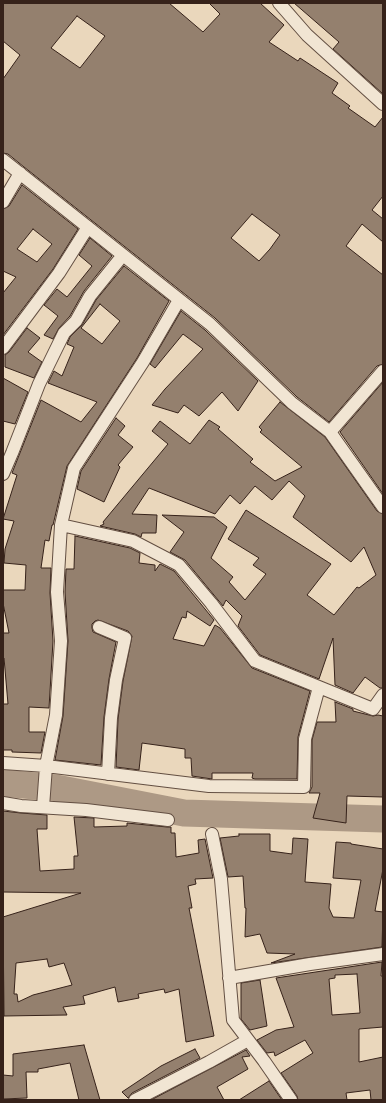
<!DOCTYPE html>
<style>
body{margin:0}
#map{position:relative;width:386px;height:1103px;overflow:hidden;background:#ead7bc;font-family:"IM FELL DW Pica",serif}
canvas{display:block}
.frame{position:absolute;inset:0;border:4px solid #36221a;pointer-events:none}
</style>
<div id="map">
<canvas width="386" height="1103"></canvas>
<div class="frame"></div>
</div>
<script>
const c = document.querySelector('canvas').getContext('2d');
c.lineJoin = 'round';
const poly = rows => new Path2D(rows.map(r => 'M' + r).join(''));
function trace(path, color, width, dash) { c.strokeStyle = color; c.lineWidth = width; c.lineCap = dash ? 'butt' : 'round'; c.setLineDash(dash || []); c.stroke(path); }
function fillPath(path, color) { c.fillStyle = color; c.fill(path, 'evenodd'); }
trace(poly([
 [3,783,56,788,184,813,383,819]
]), '#ad9985', 27);
const building = poly([
 [3,3,169,3,203,32,220,14,209,3,260,3,284,25,269,42,298,61,300,58,338,83,332,93,350,106,348,108,375,127,383,117,383,196,372,210,383,219,383,242,362,224,346,246,383,275,383,364,377,366,329,422,297,397,215,318,24,167,8,154,3,153,3,79,20,55,3,41,3,3],
 [77,16,105,36,80,68,51,48,77,16],
 [252,214,280,235,270,249,259,261,231,238,252,214],
 [294,3,383,3,383,94,333,49,339,42,294,3],
 [22,185,78,229,53,269,3,335,3,293,16,277,3,271,3,209,9,206,22,185],
 [33,229,52,244,37,262,17,249,33,229],
 [90,238,112,256,84,291,70,316,59,328,53,339,44,335,58,316,44,305,57,289,67,297,92,266,79,255,90,238],
 [124,266,169,301,137,358,67,466,53,525,52,525,49,541,45,540,41,568,51,568,50,593,53,641,49,708,29,707,29,732,45,732,41,753,12,752,12,750,3,750,3,704,8,704,4,658,3,658,3,633,9,633,3,603,3,590,25,590,26,565,4,563,5,549,14,521,3,519,17,475,12,473,41,400,81,422,97,402,48,383,54,371,62,376,74,347,67,344,70,337,82,325,96,300,124,266],
 [100,304,120,321,102,344,81,328,100,304],
 [181,311,205,330,258,381,238,411,222,392,199,416,184,405,178,413,152,405,165,389,203,349,183,334,155,368,150,364,181,311],
 [27,328,40,338,28,352,42,362,34,378,5,367,5,355,9,352,27,328],
 [3,378,28,392,15,424,3,421,3,378],
 [383,382,383,494,340,432,383,382],
 [280,402,325,437,377,511,383,514,383,688,380,688,365,677,353,693,335,685,333,638,319,679,260,655,238,626,242,616,226,600,223,606,185,560,170,552,184,532,162,515,214,517,227,527,211,558,233,577,229,582,245,600,266,574,253,565,259,558,228,539,246,510,331,564,307,595,334,615,357,587,359,588,376,575,364,547,351,562,293,517,305,496,289,481,272,500,255,486,240,504,230,495,215,514,149,488,132,514,157,515,156,533,142,533,141,537,135,534,100,526,104,524,103,522,168,444,152,431,160,421,190,444,209,420,220,427,218,429,253,459,250,462,275,481,302,467,260,432,262,430,259,427,280,402],
 [116,418,125,426,118,435,133,447,118,465,120,467,104,502,77,489,81,471,116,418],
 [75,536,130,548,140,553,139,563,155,565,155,571,160,564,174,571,214,620,210,626,187,611,186,618,182,617,173,639,204,646,215,625,220,628,252,668,310,691,298,737,297,779,255,779,252,778,253,773,212,773,212,779,192,776,191,758,185,758,185,749,142,743,139,770,116,767,118,719,123,681,132,636,128,631,98,620,95,621,92,624,92,628,93,632,116,642,109,679,104,717,101,765,55,760,63,716,68,641,65,592,66,569,74,569,75,536],
 [335,702,353,709,353,711,373,716,378,715,383,716,383,797,347,796,346,823,313,818,320,793,309,793,312,787,312,740,317,722,336,722,335,702],
 [3,811,21,813,47,815,47,829,37,829,40,871,74,869,74,856,78,856,74,817,94,818,94,827,127,826,127,823,167,827,171,827,171,833,175,833,176,857,199,853,198,840,205,839,213,878,195,879,196,884,188,886,192,908,189,908,214,1036,186,1042,179,989,165,993,164,989,138,994,139,998,118,1002,115,987,83,996,85,1004,63,1007,67,1015,4,1016,3,917,81,893,3,892,3,811],
 [47,959,49,967,64,963,72,985,33,995,18,1002,17,994,14,994,16,963,47,959],
 [239,834,270,834,270,851,292,854,293,838,308,839,305,882,331,884,329,908,333,917,354,918,361,880,333,878,336,842,351,843,351,844,383,849,383,869,375,911,383,912,382,947,271,963,295,954,267,953,260,934,245,937,246,908,245,908,243,876,228,877,220,838,239,836,239,834],
 [382,962,381,976,383,976,383,1027,359,1029,359,1062,383,1057,383,1100,371,1100,370,1090,346,1093,347,1100,298,1100,297,1096,281,1073,313,1053,305,1040,275,1056,274,1052,267,1053,257,1040,276,1030,294,1027,276,978,382,962],
 [357,974,360,1013,332,1015,329,979,335,978,335,975,357,974],
 [260,980,267,1026,250,1030,241,1019,241,983,260,980],
 [84,1045,100,1100,79,1100,70,1063,38,1069,38,1072,26,1072,27,1098,3,1099,3,1075,13,1076,13,1054,84,1045],
 [195,1049,200,1058,132,1093,128,1098,122,1092,161,1066,195,1049],
 [246,1050,250,1056,242,1057,248,1069,217,1087,224,1100,151,1100,246,1050],
 [269,1081,282,1100,239,1100,269,1081]
]);
fillPath(building, '#94806e');
trace(building, '#36221a', 1);
const minor = poly([
 [279,3,307,35,383,104],
 [3,160,210,324,292,403,330,432,383,507],
 [3,202,20,173],
 [3,348,59,273,88,227],
 [330,432,383,371],
 [3,474,12,453,39,384,64,333,76,321,90,296,123,255],
 [61,525,133,541,179,565,211,603,255,661,373,709,383,695],
 [99,627,125,638,116,680,111,718,108,774],
 [3,763,46,766,209,786,304,787,305,739,319,687],
 [3,803,21,806,86,810,168,820],
 [43,807,46,766,56,715,61,641,57,592,61,525,74,468,143,362,179,300],
 [212,834,221,879,223,902,233,1020,264,1061,291,1100],
 [229,978,310,964,383,954],
 [135,1100,209,1062,248,1040]
]);
trace(minor, '#634f42', 14);
trace(minor, '#f1e5d3', 12);
</script>
